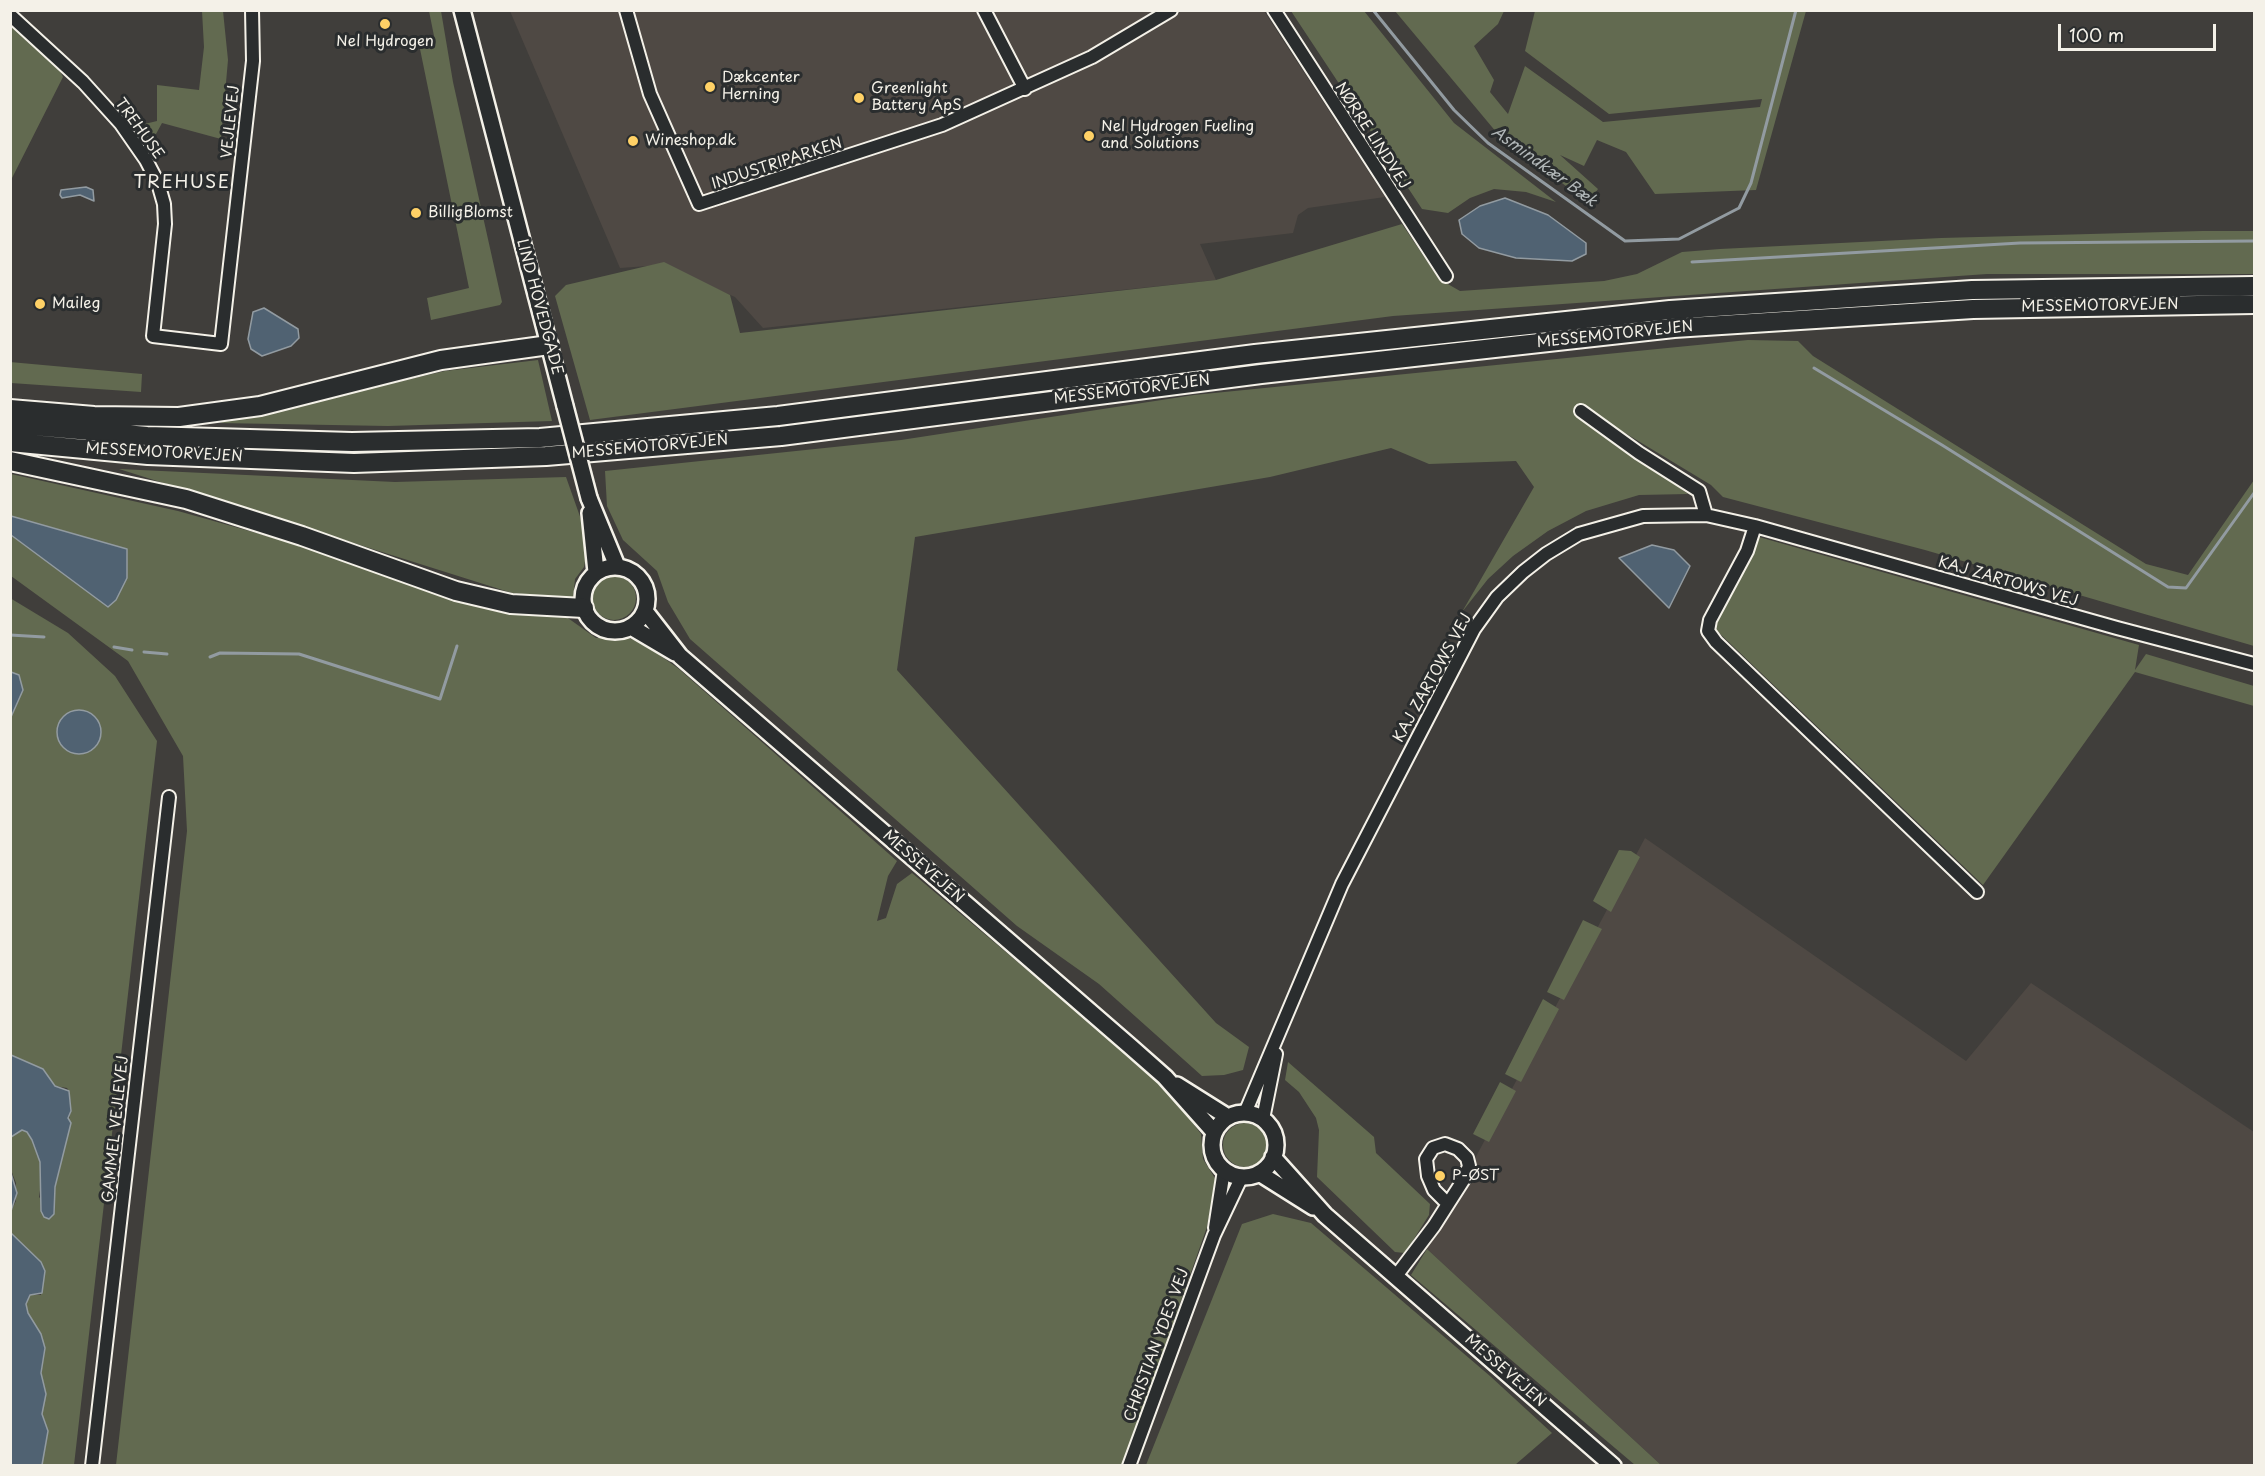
<!DOCTYPE html>
<meta charset="utf-8">
<style>
body{margin:0}
#map{position:relative;width:2265px;height:1476px;overflow:hidden;background:#403e3b;font-family:"Playpen Sans",sans-serif}
canvas{display:block}
.frame{position:absolute;inset:0;border:12px solid #f4f1e8;pointer-events:none}
.scale{position:absolute;left:2058px;top:24px;width:158px;height:27px;box-sizing:border-box;border:3px solid #f4f1e8;border-top:0;padding-left:8px;font-size:18px;line-height:21px;white-space:nowrap;color:#f4f1e8;-webkit-text-stroke:4px #2a2d2e;paint-order:stroke}
</style>
<div id="map">
<canvas width="2265" height="1476"></canvas>
<div class="frame"></div>
<div class="scale">100 m</div>
</div>
<script>
const c = document.querySelector('canvas').getContext('2d');
c.lineJoin = 'round';
function fillPath(path, color) { c.fillStyle = color; c.fill(path, 'evenodd'); }
const poly = rows => new Path2D(rows.map(r => 'M' + r).join(''));
function trace(path, color, width, dash) { c.strokeStyle = color; c.lineWidth = width; c.lineCap = dash ? 'butt' : 'round'; c.setLineDash(dash || []); c.stroke(path); }
function label(font, color, halo, rows, align = 'center') {
  c.font = font + ' "Playpen Sans",sans-serif'; c.lineWidth = 6; c.setLineDash([]); c.textBaseline = 'middle'; c.strokeStyle = halo; c.fillStyle = color; for (const [text, x, y, turn = 0] of rows) {
    c.save(); c.translate(x, y); c.rotate((+turn || 0) * Math.PI / 180); c.textAlign = isNaN(turn) ? turn : align; if (halo) c.strokeText(text, 0, 0); c.fillText(text, 0, 0); c.restore();
  }
}
fillPath(poly([
 [510,11,1264,11,1385,197,1308,208,1298,215,1293,233,1200,244,1216,280,763,328,735,297,662,265,620,268],
 [1645,838,1966,1061,2031,983,2254,1132,2254,1465,1661,1465,1427,1249]
]), '#4f4944');
fillPath(poly([
 [202,11,223,11,228,60,221,139,162,123,150,145,132,127,157,121,157,85,199,90,204,47],
 [429,11,441,11,453,82,502,302,500,305,431,320,427,298,469,288,420,49,433,46,435,41],
 [1291,11,1364,11,1454,123,1556,202,1526,192,1494,189,1470,198,1448,213,1422,209],
 [1395,11,1504,11,1498,24,1474,46,1494,80,1490,92,1508,114,1525,66,1603,122,1760,107,1762,99,1609,114,1525,51,1535,11,1806,11,1756,190,1655,194,1626,152,1597,140,1584,166,1560,155,1598,189,1588,203,1497,133],
 [11,23,54,59,63,77,11,180],
 [1402,224,1439,279,1460,291,1604,281,1637,274,1682,252,1720,249,1941,238,2202,231,2254,231,2254,274,1987,274,1393,316,590,420,555,296,566,285,664,262,730,295,740,333,1216,280],
 [1748,340,1798,341,1813,356,2146,564,2188,575,2254,480,2254,646,1925,550,1723,497,1711,485,1582,407,1576,411,1688,494,1639,495,1586,511,1548,531,1513,556,1488,579,1462,612,1534,487,1516,461,1429,464,1391,448,1270,477,915,537,897,670,1216,1023,1249,1047,1243,1070,1224,1075,1202,1076,1099,984,1017,926,690,639,668,602,657,571,623,540,607,506,605,471,901,440,1194,395],
 [538,360,552,421,388,426,219,423,445,371],
 [10,362,142,374,141,392,11,383],
 [119,469,395,482,566,477,589,542,584,567,575,579,573,599,512,593],
 [11,474,178,511,285,541,455,597,565,616,596,638,622,637,640,641,679,669,897,861,888,876,877,921,886,918,897,884,912,873,1165,1086,1201,1134,1203,1159,1216,1180,1207,1227,1123,1465,116,1465,187,831,183,756,128,661,11,576,11,535,109,607,127,549,11,516],
 [1759,537,2139,645,2135,670,2146,654,2254,686,2254,706,2135,672,1983,885,1714,628],
 '592 598a22 22 0 1 1 44 0a22 22 0 1 1-44 0Z',
 [10,598,68,633,115,676,157,741,74,1465,42,1465,48,1431,42,1414,46,1394,41,1373,45,1348,41,1334,28,1313,26,1304,30,1295,41,1295,41,1262,11,1233,11,1211,16,1201,16,1183,11,1170,11,1137,21,1130,27,1132,32,1140,40,1162,42,1176,39,1197,54,1214,55,1187,71,1110,69,1091,67,1088,55,1086,43,1069,11,1055],
 [1619,850,1631,851,1640,857,1611,912,1593,901],
 [1583,920,1602,929,1564,1000,1547,992],
 [1543,999,1559,1009,1521,1082,1505,1074],
 [1288,1062,1374,1137,1376,1153,1430,1204,1429,1215,1405,1253,1395,1252,1317,1177,1319,1130,1316,1118,1299,1092,1285,1080],
 [1500,1082,1516,1091,1489,1142,1473,1134],
 '1223 1145a22 22 0 1 1 44 0a22 22 0 1 1-44 0Z',
 [1273,1214,1311,1223,1490,1376,1552,1433,1515,1465,1146,1465,1242,1224],
 [1427,1249,1661,1465,1635,1465,1411,1275]
]), '#626a50');
const water = poly([
 [86,187,93,190,94,201,80,195,62,198,60,195,61,190,86,187],
 [1505,198,1548,215,1586,243,1586,254,1572,261,1516,258,1479,248,1462,234,1459,220,1480,206,1505,198],
 [264,308,298,329,299,338,291,346,262,356,251,349,248,339,253,312,264,308],
 [11,516,127,549,127,578,116,600,108,607,11,535,11,516],
 [1652,545,1674,550,1690,566,1669,608,1619,558,1652,545],
 [11,672,19,675,23,690,11,717,11,672],
 '57 732a22 22 0 1 1 44 0a22 22 0 1 1-44 0Z',
 [11,1055,43,1069,55,1086,69,1091,71,1111,68,1118,71,1123,55,1187,54,1214,49,1219,44,1217,41,1211,40,1162,32,1140,27,1132,22,1130,11,1137,11,1055],
 [10,1170,17,1193,11,1211,10,1211,10,1170],
 [11,1233,41,1262,45,1271,42,1293,30,1295,26,1304,28,1313,41,1334,45,1348,41,1373,46,1394,42,1414,48,1431,42,1465,11,1465,11,1233]
]);
fillPath(water, '#506272');
trace(water, '#929ba1', 1.5);
trace(poly([
 [1373,10,1454,110,1488,143,1625,241,1679,239,1739,208,1751,183,1796,10],
 [1692,262,2020,243,2254,241],
 [1814,368,1942,445,2168,587,2186,588,2254,493],
 [10,635,44,637],
 [114,647,132,650],
 [144,652,167,654],
 [210,657,220,653,299,654,440,699,457,646]
]), '#929ba1', 3);
const minor = poly([
 [626,10,650,94,699,204,942,125,1092,57,1171,10],
 [984,10,1025,89],
 [1274,10,1446,276],
 [10,15,83,82,121,124,146,160,158,183,164,204,165,224,153,336,221,344,253,61,252,10],
 [1581,411,1639,453,1699,491,1706,515],
 [1755,526,1747,551,1710,620,1708,631,1716,642,1977,892],
 [1245,1113,1342,884,1474,629,1497,597,1523,572,1546,554,1579,534,1643,516,1706,515,1755,526,2117,628,2254,664],
 [1263,1119,1276,1054],
 [1215,1228,1224,1170],
 [1396,1276,1434,1226,1448,1204,1464,1179,1469,1166,1467,1158,1458,1149,1445,1144,1433,1148,1426,1159,1428,1176,1434,1190,1448,1204],
 [92,1466,169,797],
 [1129,1466,1214,1235,1242,1176]
]);
const major = poly([
 [462,10,565,406],
 [589,498,617,566],
 [590,513,596,572],
 '583 599a32 32 0 1 1 64 0a32 32 0 1 1-64 0Z',
 [645,611,680,656,1131,1047,1165,1077,1214,1132],
 [631,627,675,653],
 [1177,1085,1228,1117],
 '1212 1145a32 32 0 1 1 64 0a32 32 0 1 1-64 0Z',
 [1273,1157,1325,1215,1613,1466],
 [1259,1173,1313,1207]
]);
const highway = poly([
 [10,409,94,416,179,417,260,406,441,360,549,345],
 [10,424,147,436,352,442,540,438,778,416,1255,354,1670,310,1972,290,2254,286],
 [10,442,148,455,354,463,546,456,781,436,1261,374,1674,328,1973,309,2254,304],
 [10,461,186,499,302,536,456,591,511,604,584,608]
]);
trace(minor, '#f4f1e8', 16);
trace(major, '#f4f1e8', 20);
trace(highway, '#f4f1e8', 22);
trace(minor, '#2a2d2e', 12);
trace(major, '#2a2d2e', 15);
trace(highway, '#2a2d2e', 18);
const majorBridge = poly([
 [565,406,589,498]
]);
trace(majorBridge, '#f4f1e8', 20, []);
trace(majorBridge, '#2a2d2e', 15);
for (const [x, y, r, color] of [
 [385,24,6,"#ffd166"],
 [710,87,6,"#ffd166"],
 [859,98,6,"#ffd166"],
 [1089,136,6,"#ffd166"],
 [633,141,6,"#ffd166"],
 [416,213,6,"#ffd166"],
 [40,304,6,"#ffd166"],
 [1440,1176,6,"#ffd166"]
]) { const dot = new Path2D(); dot.arc(x, y, r, 0, 2 * Math.PI); c.fillStyle = color; c.fill(dot); trace(dot, '#2a2d2e', 2); }
label('15px', '#f4f1e8', '#2a2d2e', [
 ["Nel Hydrogen",385,42,"center"],
 ["Dækcenter",722,78],
 ["Herning",722,95],
 ["Greenlight",871,89],
 ["Battery ApS",871,106],
 ["Nel Hydrogen Fueling",1101,127],
 ["and Solutions",1101,144],
 ["Wineshop.dk",645,141],
 ["BilligBlomst",428,213],
 ["Maileg",52,304],
 ["P-ØST",1452,1176]
], 'left');
label('15px', '#f4f1e8', '#2a2d2e', [
 ["VEJLEVEJ",231,122,-84],
 ["TREHUSE",139,129,54],
 ["NØRRE LINDVEJ",1372,136,57],
 ["INDUSTRIPARKEN",777,164,-18],
 ["MESSEMOTORVEJEN",2100,306,-1],
 ["LIND HOVEDGADE",539,307,75],
 ["MESSEMOTORVEJEN",1615,335,-6],
 ["MESSEMOTORVEJEN",1132,390,-7],
 ["MESSEMOTORVEJEN",650,447,-5],
 ["MESSEMOTORVEJEN",164,453,3],
 ["KAJ ZARTOWS VEJ",2008,582,16],
 ["KAJ ZARTOWS VEJ",1433,678,-61],
 ["MESSEVEJEN",923,867,41],
 ["GAMMEL VEJLEVEJ",116,1129,-84],
 ["CHRISTIAN YDES VEJ",1157,1345,-70],
 ["MESSEVEJEN",1505,1371,41]
]);
label('italic 16px', '#b2b8b9', '#2a2d2e', [
 ["Asmindkær Bæk",1544,167,36]
]);
c.letterSpacing = '1.5px';
label('18px', '#f4f1e8', '#2a2d2e', [
 ["TREHUSE",182,183]
]);
c.letterSpacing = '0px';
</script>
